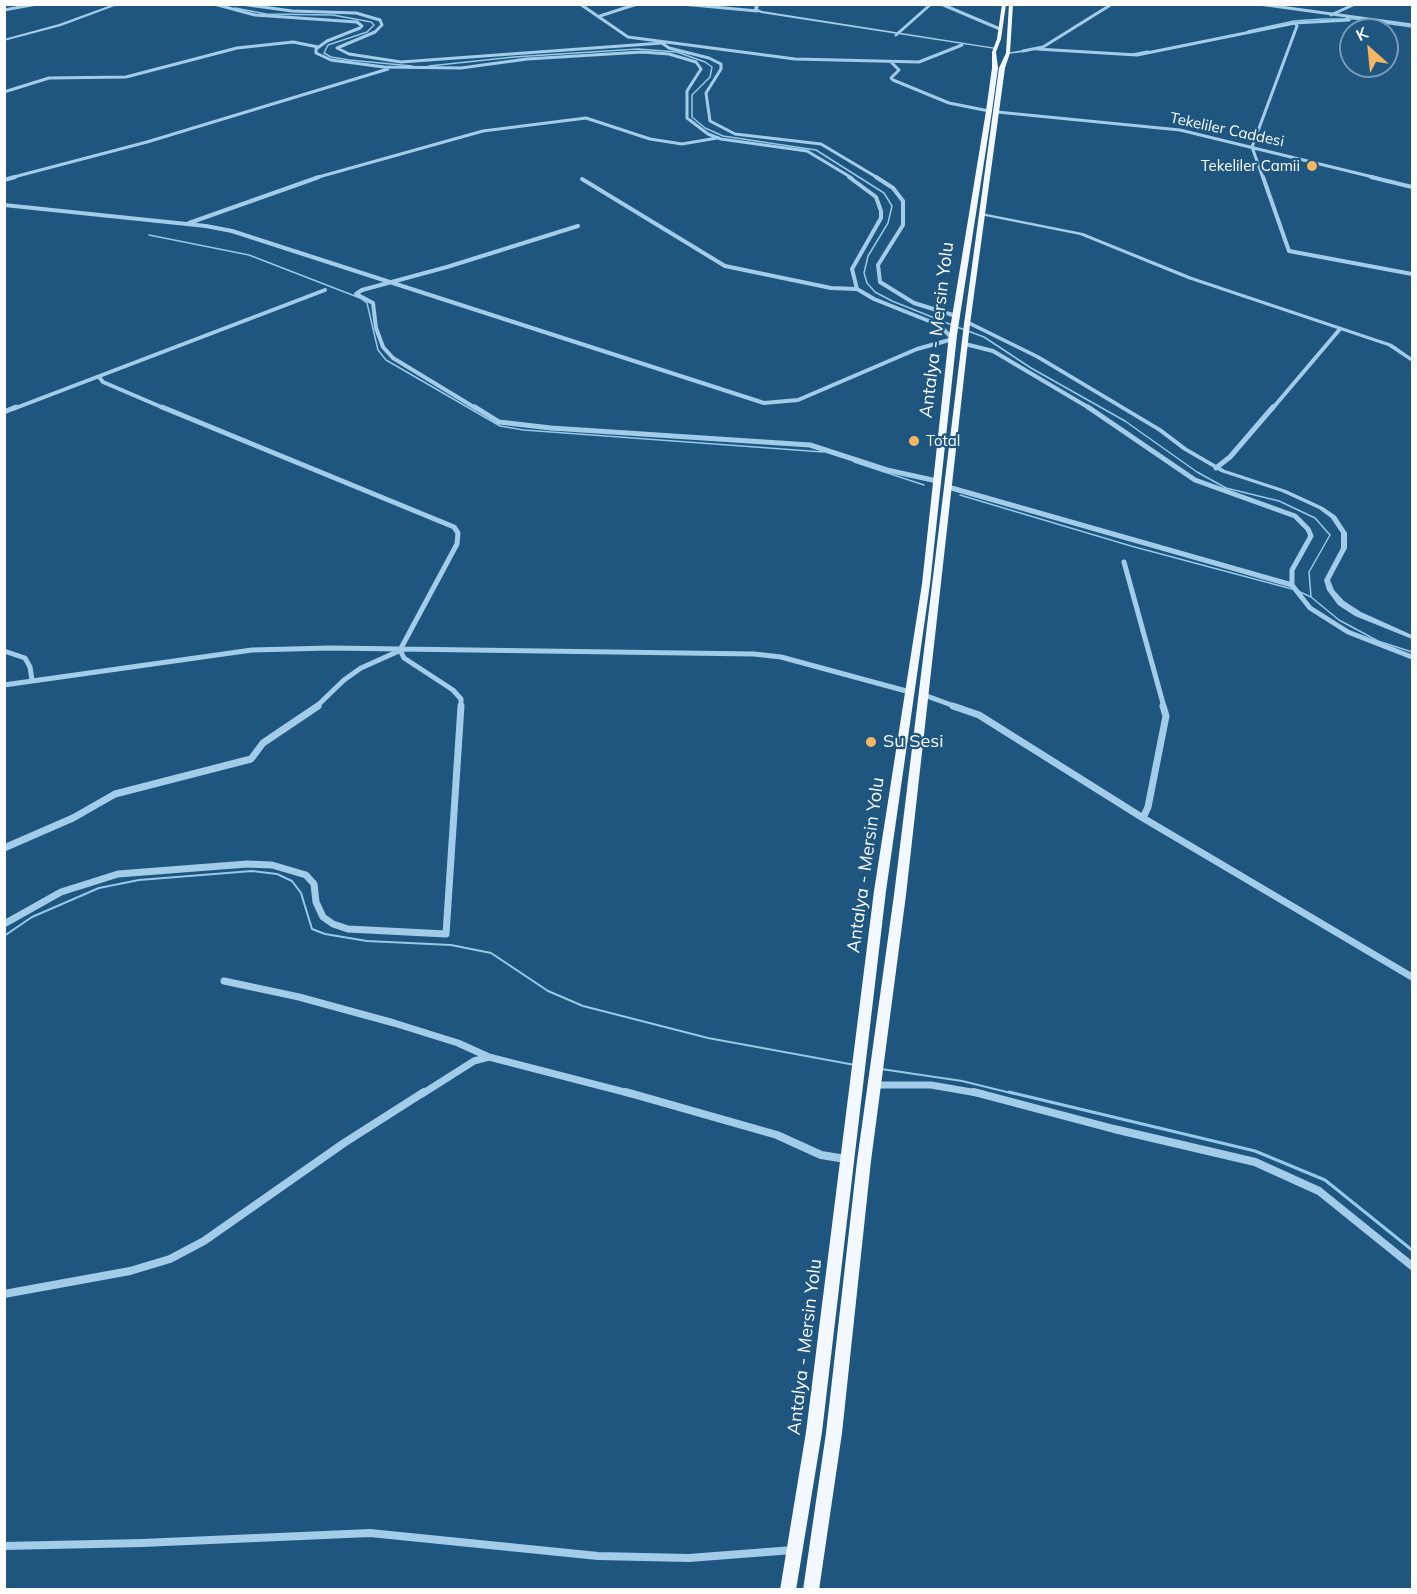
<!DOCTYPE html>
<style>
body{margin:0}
#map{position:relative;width:1417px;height:1594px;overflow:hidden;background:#1e5680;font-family:Mulish,sans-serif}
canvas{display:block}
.frame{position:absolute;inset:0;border:6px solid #fff;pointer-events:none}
.north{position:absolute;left:1339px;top:18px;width:60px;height:60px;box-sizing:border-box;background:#1e5680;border:2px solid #789ab3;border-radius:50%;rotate:333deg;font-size:16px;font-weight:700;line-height:24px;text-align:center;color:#fff}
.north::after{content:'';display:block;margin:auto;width:21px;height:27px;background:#f7b762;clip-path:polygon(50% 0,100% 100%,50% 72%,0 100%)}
</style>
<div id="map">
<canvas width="1417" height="1594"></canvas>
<div class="frame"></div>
<div class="north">K</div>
</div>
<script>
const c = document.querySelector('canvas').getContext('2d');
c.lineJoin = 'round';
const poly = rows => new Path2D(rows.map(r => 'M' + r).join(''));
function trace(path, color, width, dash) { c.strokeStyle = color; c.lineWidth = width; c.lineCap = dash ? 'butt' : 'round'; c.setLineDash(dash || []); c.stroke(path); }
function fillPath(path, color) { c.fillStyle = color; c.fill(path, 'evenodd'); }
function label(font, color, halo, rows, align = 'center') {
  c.font = font + ' Mulish,sans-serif'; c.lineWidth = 4.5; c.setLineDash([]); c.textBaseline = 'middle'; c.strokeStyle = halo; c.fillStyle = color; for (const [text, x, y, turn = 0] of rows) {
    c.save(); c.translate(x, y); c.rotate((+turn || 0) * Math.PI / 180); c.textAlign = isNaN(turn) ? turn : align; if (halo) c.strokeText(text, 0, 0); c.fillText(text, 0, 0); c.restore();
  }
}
trace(poly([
 [235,8,266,14,333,15,371,22,374,25,367,32,328,45,324,53,331,57,349,60,412,66],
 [1248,31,1294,21,1323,19,1355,19,1412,27],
 [1133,54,1148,51],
 [429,66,514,57,638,49,677,52,705,62,712,67,710,77,692,95,692,117,705,128,723,136,816,150,884,193,892,206,888,223,868,256,864,273,867,283,875,292,892,301,952,325],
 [149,235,249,255,360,298,367,303,378,350,386,360,500,426,524,430,823,452],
 [957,327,984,337,1031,368,1125,421,1197,472,1226,488,1279,501,1315,518,1330,535,1309,572,1311,597,1339,620,1378,641,1412,652],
 [854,462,924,485],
 [960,495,1131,546,1292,589],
 [1298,591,1311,597]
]), '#96c9ea', 1.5);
trace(poly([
 [4,936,32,917,99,888,139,880,252,871,277,874,292,881,301,893,312,929,325,934,367,941,451,945,491,953,548,991,583,1006,708,1038,855,1065],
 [881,1069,962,1081,1015,1094]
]), '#96c9ea', 2);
trace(poly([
 [1009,1092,1255,1151,1325,1180,1412,1250]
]), '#96c9ea', 3);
trace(poly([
 [214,4,255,15,357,22,362,26,360,28,327,41,316,49,316,53,331,60,384,67,461,68,527,59,642,52,669,54,696,62,701,69,687,91,687,118,708,134,721,139,807,151,852,178],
 [241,4,292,11,356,13,380,20,382,25,375,32,337,48,349,54,401,62,662,43,669,48,709,58,721,64,721,69,706,93,710,121,735,134,821,144,878,178],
 [580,4,628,37,795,59,919,62,962,45],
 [682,4,757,11],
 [941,4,1000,29],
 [1259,4,1412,25],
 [4,10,37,4],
 [1331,15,1355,4],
 [600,16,637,4],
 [896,35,931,4],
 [1037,49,1137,55,1295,23],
 [1023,51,1043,47,1112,4],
 [891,62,899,70,891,78,893,80,949,103,989,111],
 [4,92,49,78,126,77,237,48,293,42,318,47],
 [997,112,1180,130,1377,178],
 [10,178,147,142,388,69],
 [315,178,483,131,586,118,650,139,682,144,717,138],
 [1263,178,1252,147,1297,26,1295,23,1349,20,1347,17]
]), '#a3cce8', 3);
trace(poly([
 [849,177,876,197,881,211,881,218,852,269,857,289,874,299,939,325,953,339],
 [876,177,893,188,903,201,903,225,878,265,880,282,914,303,956,316],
 [1263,177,1289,251,1412,274],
 [1371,177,1412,187],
 [582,179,725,266,831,288,857,289],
 [4,180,15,177],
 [4,205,206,226,232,231,764,403,798,400,917,349,953,339],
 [189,223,319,177],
 [965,344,993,351,1091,409],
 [99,377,103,382,166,409],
 [13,409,325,290],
 [477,409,393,358,383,347,376,328,373,303,356,294,362,290,447,267,578,226],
 [1272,409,1340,329]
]), '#a3cce8', 4);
trace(poly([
 [162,407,454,527,458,533,457,544,400,650,404,658,453,690,461,699,461,707],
 [475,407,499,422,551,428,810,445,887,470,937,481],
 [1088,407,1195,480,1295,516,1308,529,1311,536,1292,570,1292,585,1310,608,1348,632,1412,657],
 [4,412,16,407],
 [1216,468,1230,457,1273,407],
 [948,487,1292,585],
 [1124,562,1164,707],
 [4,651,25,658,30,667,32,680],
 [4,685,252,650,330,648,754,654,781,657,910,692],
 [924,695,957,707],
 [316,707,344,680,361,668,399,651]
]), '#a3cce8', 5);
trace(poly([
 [953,706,979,715,1143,818,1412,977],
 [1143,818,1148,807,1166,716,1163,706],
 [4,848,73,818,115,794,251,759,263,743,318,706],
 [4,924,61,892,118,874,247,864,272,865,306,875,314,884,316,902,323,917,333,924,348,929,446,934,461,706],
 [224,981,299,997,394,1023,458,1043,489,1057],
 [873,1085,931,1085,983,1094],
 [422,1094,474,1061,489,1057,632,1094]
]), '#a3cce8', 7);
trace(poly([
 [626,1092,777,1135,821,1155,846,1159],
 [974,1092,1114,1129,1255,1162,1319,1191,1412,1266],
 [4,1294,130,1271,170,1259,204,1241,344,1143,424,1092],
 [4,1546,142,1543,370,1533,598,1556,689,1558,793,1550]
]), '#a3cce8', 8);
fillPath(poly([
 [114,4,120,4,61,26,4,41,4,39,59,24,114,4],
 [755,4,759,4,758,9,762,11,997,48,995,49,761,13,754,10,755,4],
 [1023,50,1024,52,1008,54,1006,53,1023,50],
 [982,213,1083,233,1192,277,1392,344,1412,358,1412,362,1388,346,1188,279,1080,235,980,215,980,214,982,213],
 [967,320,1040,356,1162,429,1187,448,1225,470,1286,490,1323,507,1336,516,1347,533,1347,548,1330,580,1334,590,1344,601,1361,612,1412,635,1412,639,1355,616,1338,605,1327,590,1324,580,1341,548,1341,533,1331,518,1319,509,1282,492,1221,472,1183,450,1158,431,1036,358,965,323,964,322,967,320]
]), '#a3cce8');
fillPath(poly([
 [1002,4,1006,4,1001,39,996,52,998,68,992,111,957,335,930,584,886,891,822,1432,796,1590,780,1590,806,1432,874,891,922,584,949,335,986,111,992,68,992,52,997,39,1002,4],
 [1009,4,1013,4,1010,53,1005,68,970,324,906,895,871,1161,842,1433,819,1590,803,1590,826,1433,857,1161,894,895,964,324,999,68,1006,53,1009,4]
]), '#f2f8fe');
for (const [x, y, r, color] of [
 [1312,166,6,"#f7b762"],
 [914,441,6,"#f7b762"],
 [871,742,6,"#f7b762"]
]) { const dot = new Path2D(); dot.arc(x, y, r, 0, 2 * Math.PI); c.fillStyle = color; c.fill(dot); trace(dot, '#1e5680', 2); }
label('15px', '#fff', '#1e5680', [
 ["Tekeliler Caddesi",1227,130,12]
]);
label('15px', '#fff', '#1e5680', [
 ["Tekeliler Camii",1300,166],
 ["Total",926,441,"left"]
], 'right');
label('18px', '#fff', '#1e5680', [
 ["Antalya - Mersin Yolu",937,330,-83],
 ["Antalya - Mersin Yolu",866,865,-82],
 ["Antalya - Mersin Yolu",805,1347,-83]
]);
label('18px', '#fff', '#1e5680', [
 ["Su Sesi",883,742]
], 'left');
</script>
